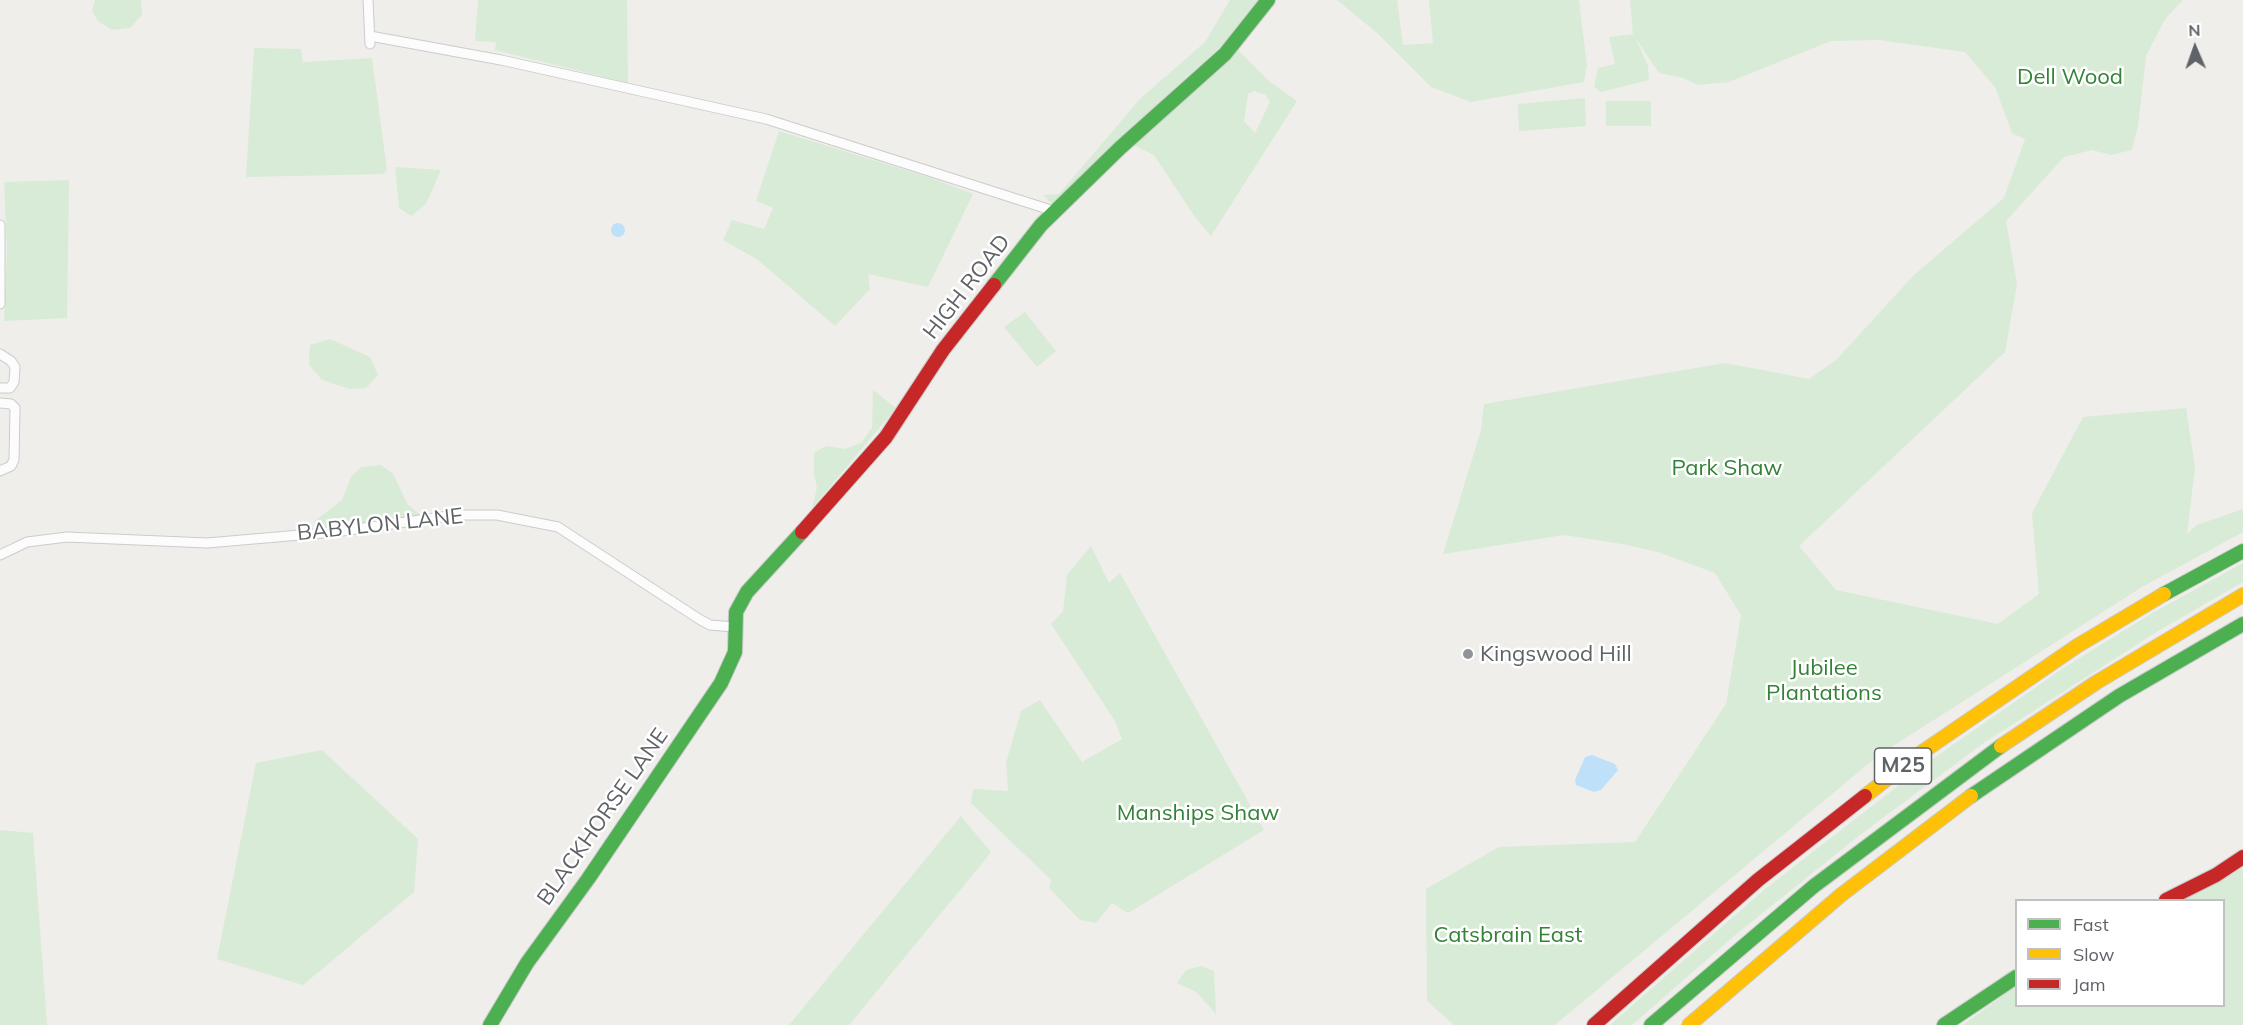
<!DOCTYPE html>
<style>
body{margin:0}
#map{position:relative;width:2243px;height:1025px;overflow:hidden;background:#efeeea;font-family:Mulish,sans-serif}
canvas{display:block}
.legend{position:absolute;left:2015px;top:899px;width:210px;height:108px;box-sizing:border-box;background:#fff;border:2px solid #bfc1c3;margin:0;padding:8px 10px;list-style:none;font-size:18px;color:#5f6368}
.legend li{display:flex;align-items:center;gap:12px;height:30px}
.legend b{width:30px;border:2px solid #bfc1c3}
.north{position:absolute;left:2165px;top:18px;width:60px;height:60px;-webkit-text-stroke:4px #fff;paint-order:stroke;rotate:358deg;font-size:16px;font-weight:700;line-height:24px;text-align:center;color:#5f6368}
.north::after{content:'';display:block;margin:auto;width:21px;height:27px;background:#5f6368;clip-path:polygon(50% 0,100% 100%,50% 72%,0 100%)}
</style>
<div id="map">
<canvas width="2243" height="1025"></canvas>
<ul class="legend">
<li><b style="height:8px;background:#4caf50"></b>Fast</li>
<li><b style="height:8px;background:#ffc107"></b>Slow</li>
<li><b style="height:8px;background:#c62828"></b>Jam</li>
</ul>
<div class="north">N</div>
</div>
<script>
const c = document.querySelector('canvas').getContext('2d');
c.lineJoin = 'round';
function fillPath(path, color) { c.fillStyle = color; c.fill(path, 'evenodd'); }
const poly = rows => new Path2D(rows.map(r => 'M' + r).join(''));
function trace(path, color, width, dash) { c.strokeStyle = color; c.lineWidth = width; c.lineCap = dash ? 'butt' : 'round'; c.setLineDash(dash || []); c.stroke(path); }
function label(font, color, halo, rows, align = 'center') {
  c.font = font + ' Mulish,sans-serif'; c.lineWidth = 5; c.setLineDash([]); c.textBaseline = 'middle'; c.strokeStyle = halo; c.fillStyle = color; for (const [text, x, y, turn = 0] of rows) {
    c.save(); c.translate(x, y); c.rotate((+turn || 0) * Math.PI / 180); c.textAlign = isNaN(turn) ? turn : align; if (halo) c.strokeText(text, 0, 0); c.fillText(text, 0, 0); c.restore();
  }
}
fillPath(poly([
 [95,0,141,0,142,15,130,28,112,30,98,21,92,11],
 [478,0,627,0,628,83,495,50,496,42,475,41],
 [1230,0,1258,0,1220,47,1122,136,1053,205,1043,195,1059,194,1140,99,1205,42],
 [1337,0,1397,0,1403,45,1433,43,1429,0,1579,0,1587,65,1584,82,1471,102,1431,87,1377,33],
 [1630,0,2183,0,2165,19,2146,56,2138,126,2132,150,2111,155,2092,150,2064,157,2006,221,2017,284,2005,352,1799,546,1836,590,1998,624,2039,594,2032,513,2083,417,2186,408,2195,468,2187,534,2197,525,2243,509,2243,532,2142,587,1879,755,1555,1025,1454,1025,1427,1001,1426,889,1499,847,1635,842,1726,704,1741,615,1715,573,1658,552,1622,544,1564,535,1443,554,1481,430,1484,404,1725,363,1809,379,1836,360,1914,275,2004,198,2025,139,2012,133,1995,87,1965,52,1879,40,1831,41,1729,82,1697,85,1684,78,1659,73,1636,39,1648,66,1649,80,1601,92,1594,87,1598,68,1615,64,1609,37,1633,34],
 [254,48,301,49,303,62,372,58,387,170,384,174,246,177],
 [1237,49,1269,81,1297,101,1211,236,1195,217,1154,155,1133,145],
 [1254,91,1266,95,1270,102,1255,133,1244,121,1248,94],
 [1585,98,1586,126,1519,131,1518,104],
 [1606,101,1651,101,1651,126,1606,126],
 [779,131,931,178,973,194,928,287,868,274,870,289,835,326,758,260,723,240,732,220,764,229,773,208,756,201],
 [395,167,441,170,426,204,411,216,399,208],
 [69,180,67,318,4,321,7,250,4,182],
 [1025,312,1056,351,1037,367,1004,327],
 [330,339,370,357,378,375,366,388,350,389,322,380,309,365,310,345],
 [873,390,896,408,812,508,817,488,814,474,814,453,826,446,845,449,861,443,872,428],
 [381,465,393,474,408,505,422,516,313,530,315,521,342,500,351,477,361,467],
 [1091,546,1109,583,1120,573,1264,830,1128,913,1112,903,1096,923,1080,920,1049,888,1051,880,971,803,973,789,1008,791,1006,763,1021,711,1040,700,1082,762,1122,739,1115,721,1051,624,1063,611,1067,575],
 [2243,563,2243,582,2158,631,1985,742,1860,835,1734,936,1632,1025,1610,1025,1765,889,1934,758,2062,669,2149,615],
 [322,750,418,839,414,892,303,985,217,959,256,763],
 [961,816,991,852,988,856,849,1025,789,1025],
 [0,830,33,833,47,1025,0,1025],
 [2243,866,2243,1025,1963,1025,2016,986,2016,1006,2224,1006,2224,900,2178,900],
 [1201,966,1214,971,1216,1014,1196,992,1177,983,1186,970]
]), '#d8ebd6');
fillPath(poly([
 '611 230a7 7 0 1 1 14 0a7 7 0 1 1-14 0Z',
 [1592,755,1615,764,1618,770,1601,790,1594,792,1576,785,1575,780,1585,757]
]), '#bfe0f9');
const street = poly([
 [368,0,370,44],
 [370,36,501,60,766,119,1054,211],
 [0,225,0,304],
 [0,354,11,361,15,367,14,382,10,388,0,388],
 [0,403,11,404,15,408,14,460,11,466,0,471],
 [0,555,27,542,67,537,207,543,335,532,456,515,497,515,558,527,699,619,710,625,734,627]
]);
const fast = poly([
 [994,285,1041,225,1120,148,1225,54,1268,0],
 [2164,594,2243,551],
 [1971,796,2119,696,2243,624],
 [490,1025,527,963,588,879,721,683,735,652,736,612,747,592,802,532],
 [1651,1025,1814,886,2001,746],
 [1944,1025,2016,977]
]);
const slow = poly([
 [2001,746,2097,682,2243,595],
 [1865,796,1915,757,2077,646,2164,594],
 [1689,1025,1841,895,1971,796]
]);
const jam = poly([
 [802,532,886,437,943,350,994,285],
 [2166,900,2216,875,2243,857],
 [1594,1025,1758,880,1865,796]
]);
trace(street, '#cbcccc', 11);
trace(fast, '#cacacb', 16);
trace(slow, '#cacacb', 16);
trace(jam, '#cacacb', 16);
trace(street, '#fdfcfc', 9);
trace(fast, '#4caf50', 14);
trace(slow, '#ffc107', 14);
trace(jam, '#c62828', 14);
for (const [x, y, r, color] of [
 [1468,654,6,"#919496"]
]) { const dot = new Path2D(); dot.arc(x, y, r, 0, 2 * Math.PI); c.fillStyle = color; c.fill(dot); trace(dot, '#fff', 2); }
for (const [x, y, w] of [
 [1903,766,57]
]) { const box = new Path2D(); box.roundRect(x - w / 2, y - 18, w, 36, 4.5); c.fillStyle = '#fff'; c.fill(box); trace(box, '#5f6368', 1.5); }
label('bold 21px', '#5f6368', null, [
 ["M25",1903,766]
]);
label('22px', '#348238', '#fff', [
 ["Dell Wood",2070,77],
 ["Park Shaw",1727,468],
 ["Jubilee",1824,668],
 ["Plantations",1824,693],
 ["Manships Shaw",1198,813],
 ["Catsbrain East",1508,935]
]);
label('22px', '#5f6368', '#fff', [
 ["HIGH ROAD",967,287,-52],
 ["BABYLON LANE",380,525,-6],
 ["BLACKHORSE LANE",603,817,-55]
]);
label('22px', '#5f6368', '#fff', [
 ["Kingswood Hill",1480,654]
], 'left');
</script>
